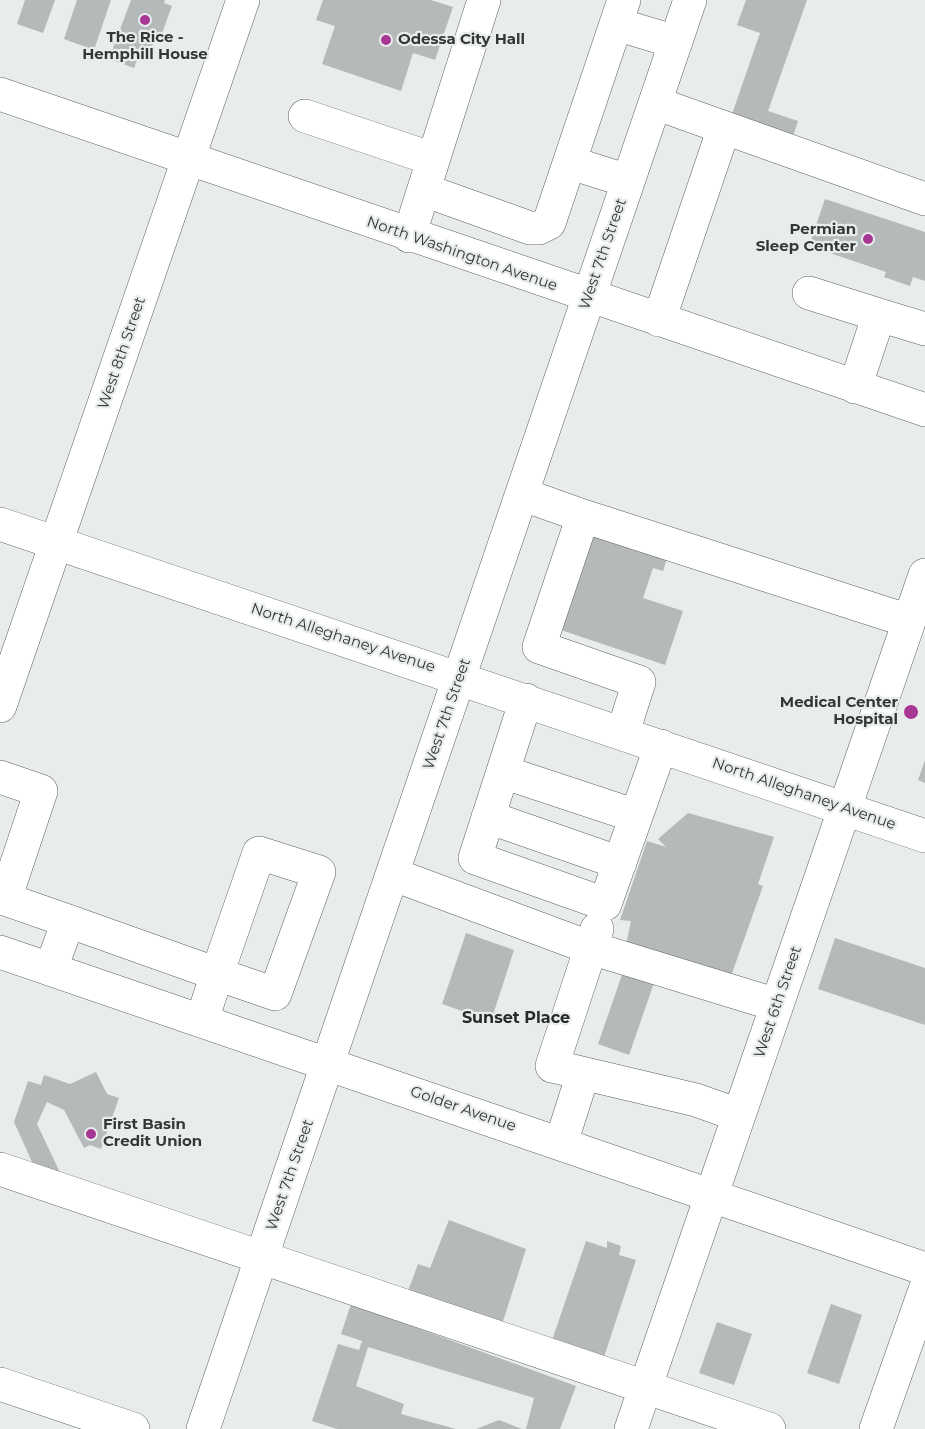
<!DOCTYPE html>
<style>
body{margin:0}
canvas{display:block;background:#e8ecec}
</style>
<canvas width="925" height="1429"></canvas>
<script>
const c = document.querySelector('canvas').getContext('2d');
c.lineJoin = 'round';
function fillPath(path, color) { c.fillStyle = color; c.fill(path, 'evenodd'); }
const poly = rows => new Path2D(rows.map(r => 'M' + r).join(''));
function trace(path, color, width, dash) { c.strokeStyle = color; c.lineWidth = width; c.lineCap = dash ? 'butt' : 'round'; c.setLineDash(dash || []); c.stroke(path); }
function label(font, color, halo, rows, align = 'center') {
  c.font = font + ' Montserrat,sans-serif'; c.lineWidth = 4.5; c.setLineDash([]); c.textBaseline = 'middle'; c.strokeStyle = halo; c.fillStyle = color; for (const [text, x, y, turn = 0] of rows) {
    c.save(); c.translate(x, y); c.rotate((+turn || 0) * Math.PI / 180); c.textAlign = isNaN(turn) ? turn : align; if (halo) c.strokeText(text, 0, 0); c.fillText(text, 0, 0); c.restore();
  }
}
fillPath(poly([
 [25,0,55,0,43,33,17,24],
 [77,0,111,0,94,50,64,39],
 [131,0,165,0,164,3,172,6,161,36,156,34,149,56,140,52,134,68,109,59],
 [323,0,431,0,453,7,435,60,413,53,401,91,322,64,335,26,316,20],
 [746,0,807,0,768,111,798,121,791,142,730,120,760,33,737,25],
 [825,199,925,232,925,281,913,277,910,286,884,277,886,272,809,246],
 [596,525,670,549,663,571,653,568,643,598,683,611,665,665,561,630],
 [925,760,925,783,918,780],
 [688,813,774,837,758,884,763,886,730,979,626,945,631,921,620,920,647,841,666,847,658,839],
 [466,933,514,950,491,1021,442,1004],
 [835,938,925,968,925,1025,818,989],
 [624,969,655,980,629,1055,598,1044],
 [96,1072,107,1094,119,1098,101,1149,90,1145,84,1148,64,1110,47,1102,37,1124,65,1183,37,1173,14,1122,28,1081,41,1085,44,1075,70,1084],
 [449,1220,526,1249,499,1334,405,1299,418,1264,430,1268],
 [586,1241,607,1248,607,1241,621,1246,619,1255,636,1260,602,1363,550,1346],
 [351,1304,576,1386,560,1429,526,1429,534,1398,368,1347,356,1386,404,1404,401,1414,456,1429,337,1429,312,1421,338,1344,359,1350,362,1341,341,1334],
 [831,1304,862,1315,839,1384,807,1373],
 [717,1322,752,1334,734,1385,699,1373],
 [499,1420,522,1429,476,1429]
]), '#b5b9b9');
const minor = poly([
 [616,24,676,42],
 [0,94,925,410],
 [655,103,925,199],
 [305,116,433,159],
 [571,163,628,181],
 [424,190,530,228,539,228,549,223,624,0],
 [409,236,484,0],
 [809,293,879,315],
 [659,320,724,128],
 [855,387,879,315,925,329],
 [524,495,583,516,539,647,639,682,623,732],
 [583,516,909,621],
 [0,524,925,836],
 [526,700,475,858,605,904,661,746],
 [503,772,636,816],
 [0,777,41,791,5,899,68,921,217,974,275,994,319,872,259,853,217,974,202,1020],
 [488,817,620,863],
 [392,874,591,948,777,1005],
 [597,929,552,1066,696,1100,738,1115],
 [51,969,68,921],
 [561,1143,583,1074],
 [0,1169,769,1429],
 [0,1384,133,1429],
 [203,1429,690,0],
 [631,1429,925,575],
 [876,1429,925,1290]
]);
const major = poly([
 [0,706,243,0],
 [0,952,925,1269]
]);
trace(minor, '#5f6262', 34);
trace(major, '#5f6262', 34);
trace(minor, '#fff', 33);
trace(major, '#fff', 33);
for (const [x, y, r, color] of [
 [145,20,6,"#a83793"],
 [386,40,6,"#a83793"],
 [868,239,6,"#a83793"],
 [911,712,8,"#a83793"],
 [91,1134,6,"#a83793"]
]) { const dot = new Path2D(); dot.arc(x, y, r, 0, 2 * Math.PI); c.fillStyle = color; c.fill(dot); trace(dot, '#e8ecec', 2); }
label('bold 15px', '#353636', '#e8ecec', [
 ["The Rice -",145,38,"center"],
 ["Hemphill House",145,55,"center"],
 ["Odessa City Hall",398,40],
 ["Permian",856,230,"right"],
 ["Sleep Center",856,247,"right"],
 ["Medical Center",898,703,"right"],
 ["Hospital",898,720,"right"],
 ["First Basin",103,1125],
 ["Credit Union",103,1142]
], 'left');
label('15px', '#353636', '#e8ecec', [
 ["North Washington Avenue",462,254,19],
 ["West 7th Street",603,254,-71],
 ["West 8th Street",122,353,-71],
 ["North Alleghaney Avenue",343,638,18],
 ["West 7th Street",447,714,-71],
 ["North Alleghaney Avenue",804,794,19],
 ["West 6th Street",778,1002,-71],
 ["Golder Avenue",463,1109,19],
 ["West 7th Street",290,1175,-71]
]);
label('bold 16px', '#282b2b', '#e8ecec', [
 ["Sunset Place",516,1018]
]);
</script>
